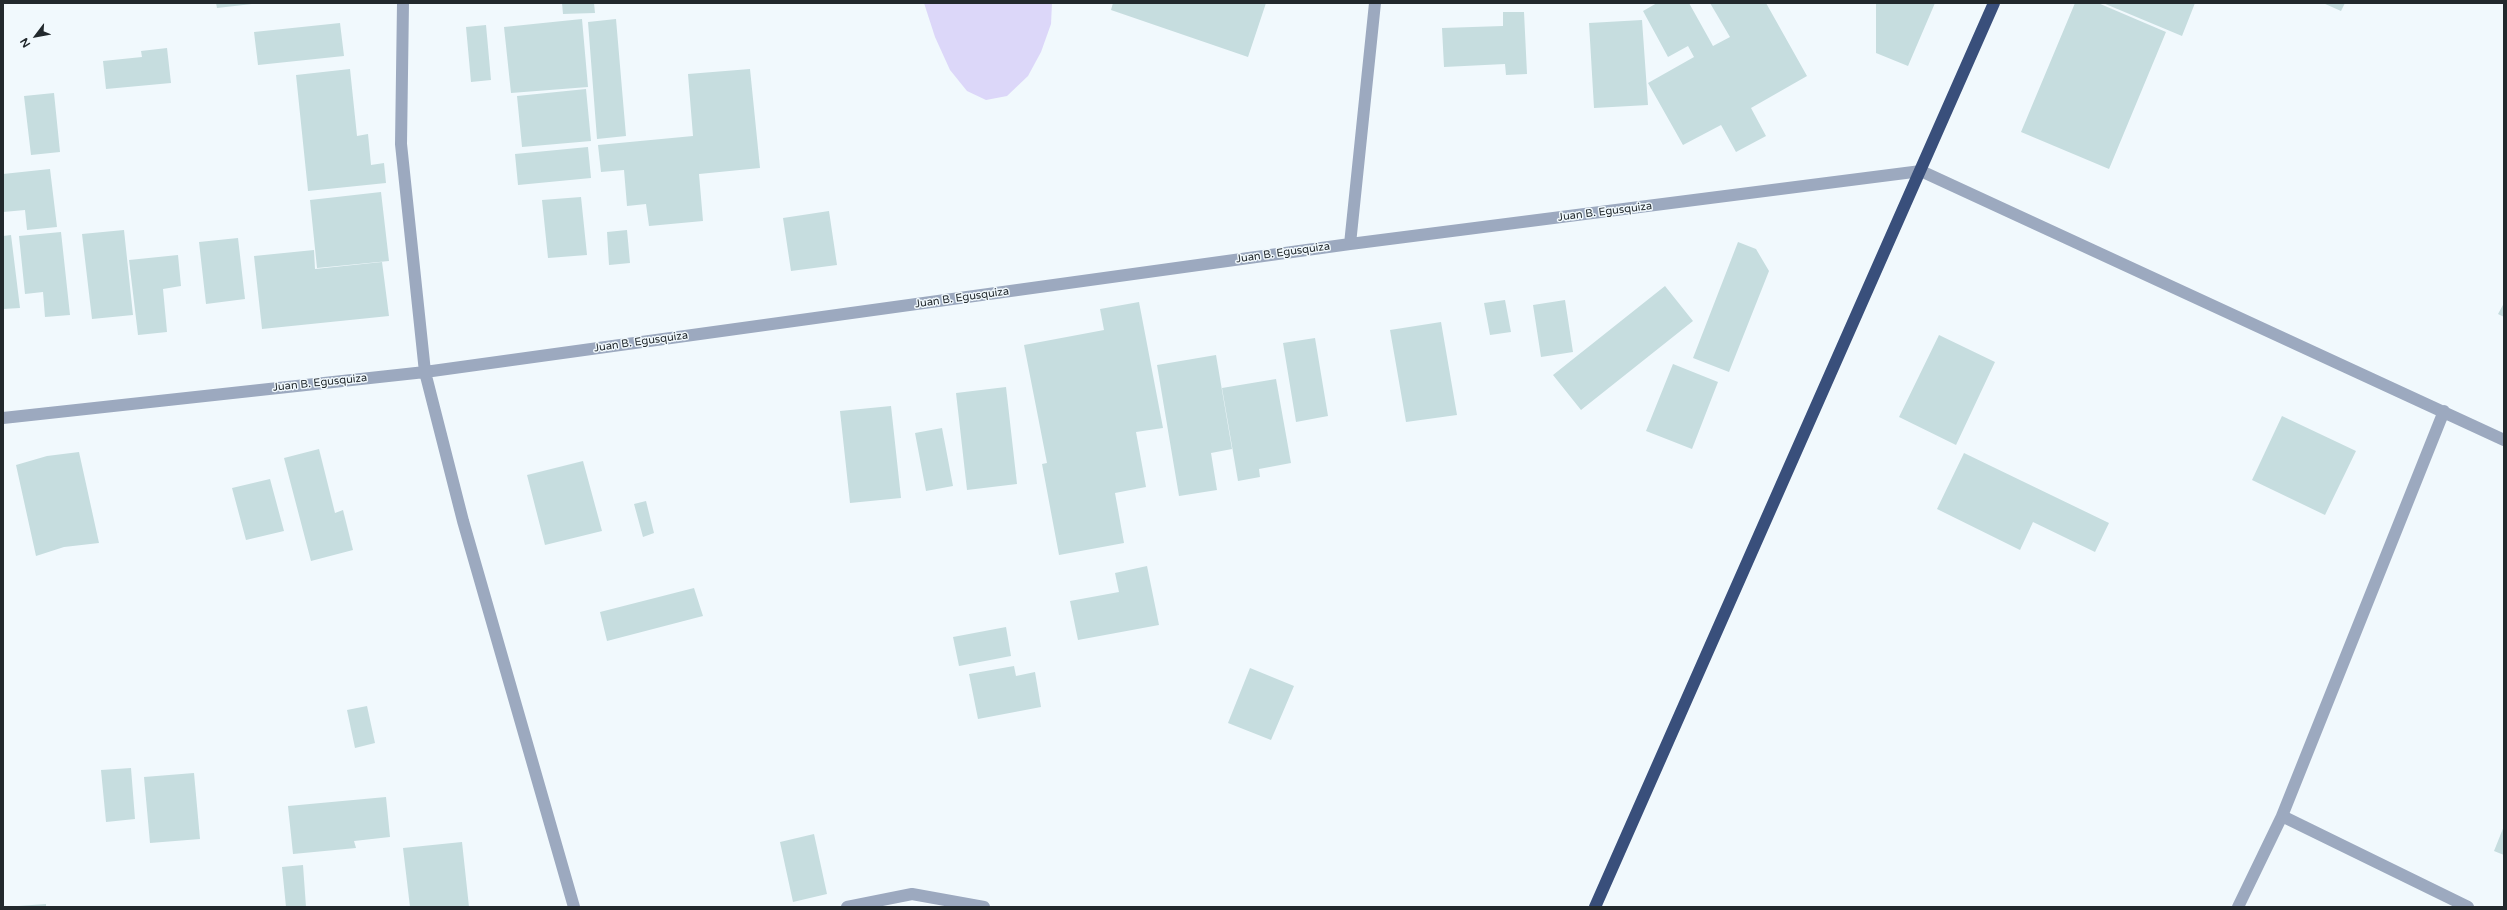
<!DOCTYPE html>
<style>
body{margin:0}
#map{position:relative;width:2507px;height:910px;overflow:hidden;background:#f1f9fd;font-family:"Varela Round",sans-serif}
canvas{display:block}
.frame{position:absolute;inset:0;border:4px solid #22292d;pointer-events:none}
.north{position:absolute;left:16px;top:16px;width:40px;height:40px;-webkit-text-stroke:3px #f1f9fd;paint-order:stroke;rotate:238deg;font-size:11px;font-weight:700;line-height:16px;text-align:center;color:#22292d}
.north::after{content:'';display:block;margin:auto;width:14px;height:18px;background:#22292d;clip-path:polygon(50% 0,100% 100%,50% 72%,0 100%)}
</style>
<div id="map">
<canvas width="2507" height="910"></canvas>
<div class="frame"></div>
<div class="north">N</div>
</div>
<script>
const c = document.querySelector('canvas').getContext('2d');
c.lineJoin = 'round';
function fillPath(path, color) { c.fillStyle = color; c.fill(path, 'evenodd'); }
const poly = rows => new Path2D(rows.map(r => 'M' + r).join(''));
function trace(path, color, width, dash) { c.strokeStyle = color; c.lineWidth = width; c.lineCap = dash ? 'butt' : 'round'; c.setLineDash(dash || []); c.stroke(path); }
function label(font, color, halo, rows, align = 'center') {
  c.font = font + ' "Varela Round",sans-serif'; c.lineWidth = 3; c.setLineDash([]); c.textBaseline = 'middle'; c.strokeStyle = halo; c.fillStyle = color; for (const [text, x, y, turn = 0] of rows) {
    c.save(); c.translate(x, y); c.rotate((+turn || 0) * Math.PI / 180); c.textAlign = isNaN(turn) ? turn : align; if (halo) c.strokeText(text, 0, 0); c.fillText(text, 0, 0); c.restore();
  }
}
fillPath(poly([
 [924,3,1052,3,1051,24,1041,52,1028,76,1007,96,986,100,967,91,950,70,935,37]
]), '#dcd7f9');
fillPath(poly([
 [216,3,252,3,252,4,217,8],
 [562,3,594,3,595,13,563,14],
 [1113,3,1266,3,1248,57,1111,10],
 [1657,3,1689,3,1713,46,1730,37,1710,3,1766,3,1807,76,1751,108,1766,136,1736,152,1721,125,1683,145,1648,83,1694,57,1688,46,1668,57,1643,11],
 [1876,3,1935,3,1908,66,1876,53],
 [2075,3,2098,3,2166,32,2109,169,2021,132],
 [2103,3,2195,3,2182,36],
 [2323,3,2345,3,2341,11],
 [1503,12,1524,12,1527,74,1506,75,1505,64,1444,67,1442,28,1503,26],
 [582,19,588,87,511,93,504,27],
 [616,19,626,136,597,139,588,22],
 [1642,20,1648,105,1594,108,1589,23],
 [340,23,344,56,258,65,254,32],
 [486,25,491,80,471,82,466,27],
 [167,48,171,83,106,89,103,61,142,57,141,51],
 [350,69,357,136,368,134,371,165,384,163,386,183,308,191,296,75],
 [750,69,760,168,699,174,703,221,649,226,646,204,627,206,624,170,601,172,598,145,693,136,688,74],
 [586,89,591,141,522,147,517,96],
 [54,93,60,152,31,155,24,96],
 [588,147,591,178,518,185,515,154],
 [50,169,57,227,27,230,25,210,3,212,3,174],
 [381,192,389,261,317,268,310,200],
 [581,197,587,255,548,258,542,200],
 [829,211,837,265,791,271,783,218],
 [124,230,133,315,92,319,82,234],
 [627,230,630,263,609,265,607,232],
 [61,232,70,315,45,317,43,292,25,294,19,236],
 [11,235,20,308,3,309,3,236],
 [238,238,245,299,206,304,199,242],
 [1738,242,1756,249,1769,271,1729,372,1693,358],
 [314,250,315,269,382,262,389,316,262,329,254,256],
 [178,255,181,286,163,289,167,332,138,335,129,260],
 [1665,286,1693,321,1581,410,1553,375],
 [1505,300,1511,332,1490,335,1484,303],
 [1565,300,1573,352,1541,357,1533,305],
 [1139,302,1163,428,1136,432,1146,487,1115,493,1124,543,1059,555,1042,464,1047,463,1024,345,1104,330,1100,309],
 [2504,303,2504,317,2498,314],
 [1441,322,1457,415,1406,422,1390,330],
 [1939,335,1995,362,1956,445,1899,417],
 [1315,338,1328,416,1296,422,1283,343],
 [1216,355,1232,449,1211,453,1217,490,1179,496,1157,365],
 [1673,364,1718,382,1692,449,1646,431],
 [1276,379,1291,463,1259,469,1260,477,1238,481,1222,388],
 [1006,387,1017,484,967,490,956,393],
 [891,406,901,498,850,503,840,411],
 [2282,416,2356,451,2325,515,2252,480],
 [942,428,953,486,926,491,915,433],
 [319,449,335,513,343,510,353,550,311,561,284,458],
 [79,452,99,543,64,547,36,556,16,465,47,456],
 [1964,453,2109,523,2095,552,2033,522,2020,550,1937,509],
 [583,461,602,531,545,545,527,475],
 [270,479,284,531,246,540,232,488],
 [646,501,654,533,643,537,634,504],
 [1147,566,1159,625,1078,640,1070,601,1119,592,1115,573],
 [694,588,703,616,607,641,600,612],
 [1006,627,1011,656,959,666,953,637],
 [1014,666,1016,676,1035,672,1041,707,978,719,969,674],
 [1250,668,1294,686,1271,740,1228,723],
 [367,706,375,743,355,748,347,710],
 [131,768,135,819,106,822,101,770],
 [194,773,200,839,150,843,144,777],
 [386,797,390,837,354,841,356,848,293,854,288,806],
 [2504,826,2504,855,2494,851],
 [814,834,827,894,793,902,780,842],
 [462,842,469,907,410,907,403,848],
 [303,865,306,907,286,907,282,867],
 [46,904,46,907,18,907,18,906]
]), '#c6dddf');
trace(poly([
 [403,3,401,144,425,372,463,521,574,907],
 [1350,244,1375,3],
 [3,418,425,372,1350,244,1921,171,2504,440],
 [2282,816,2468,907],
 [847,907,912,894,984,907],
 [2238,907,2282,816,2444,411]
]), '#9ca9bf', 12);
trace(poly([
 [1595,907,1994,3]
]), '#394f7b', 12);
label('11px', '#22292d', '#f1f9fd', [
 ["Juan B. Egusquiza",1605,212,-7],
 ["Juan B. Egusquiza",1283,253,-8],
 ["Juan B. Egusquiza",962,298,-8],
 ["Juan B. Egusquiza",641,342,-8],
 ["Juan B. Egusquiza",320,383,-6]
]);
</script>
